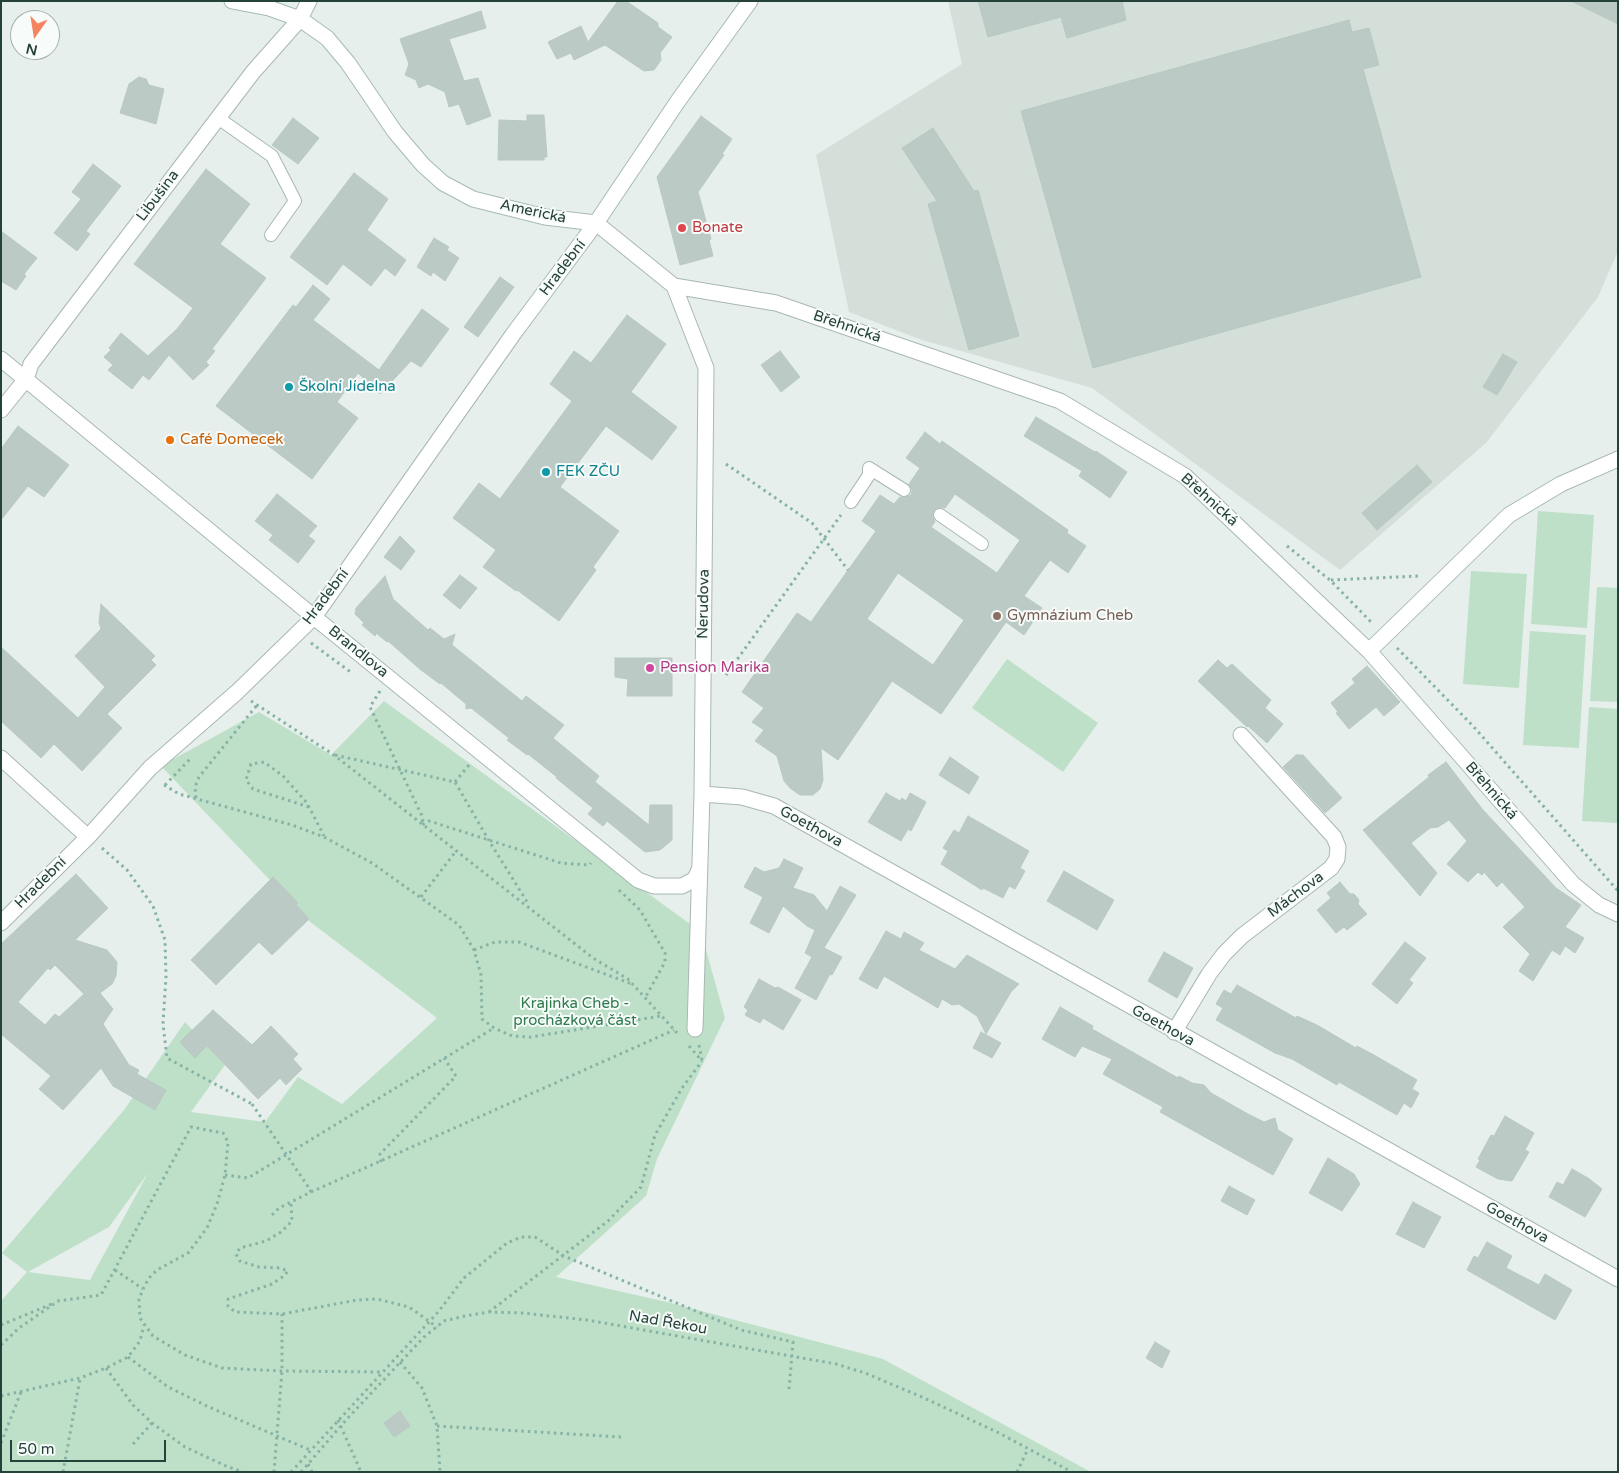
<!DOCTYPE html>
<meta charset="utf-8">
<style>
body{margin:0}
#map{position:relative;width:1619px;height:1473px;overflow:hidden;background:#e6efeb;font-family:"Varela Round",sans-serif}
canvas{display:block}
.frame{position:absolute;inset:0;border:2px solid #24423a;pointer-events:none}
.north{position:absolute;left:10px;top:10px;width:50px;height:50px;box-sizing:border-box;background:#f7fbf9;border:1px solid #a3b1ad;border-radius:50%;rotate:193deg;font-size:14px;font-weight:700;line-height:20px;text-align:center;color:#24423a}
.north::after{content:'';display:block;margin:auto;width:18px;height:22px;background:#f4845f;clip-path:polygon(50% 0,100% 100%,50% 72%,0 100%)}
.scale{position:absolute;left:10px;top:1440px;width:156px;height:22px;box-sizing:border-box;border:2px solid #24423a;border-top:0;padding-left:6px;font-size:15px;line-height:18px;white-space:nowrap;color:#24423a;-webkit-text-stroke:4px #f7fbf9;paint-order:stroke}
</style>
<div id="map">
<canvas width="1619" height="1473"></canvas>
<div class="frame"></div>
<div class="north">N</div>
<div class="scale">50 m</div>
</div>
<script>
const c = document.querySelector('canvas').getContext('2d');
c.lineJoin = 'round';
function fillPath(path, color) { c.fillStyle = color; c.fill(path, 'evenodd'); }
const poly = rows => new Path2D(rows.map(r => 'M' + r).join(''));
function trace(path, color, width, dash) { c.strokeStyle = color; c.lineWidth = width; c.lineCap = dash ? 'butt' : 'round'; c.setLineDash(dash || []); c.stroke(path); }
function label(font, color, halo, rows, align = 'center') {
  c.font = font + ' "Varela Round",sans-serif'; c.lineWidth = 4; c.setLineDash([]); c.textBaseline = 'middle'; c.strokeStyle = halo; c.fillStyle = color; for (const [text, x, y, turn = 0] of rows) {
    c.save(); c.translate(x, y); c.rotate((+turn || 0) * Math.PI / 180); c.textAlign = isNaN(turn) ? turn : align; if (halo) c.strokeText(text, 0, 0); c.fillText(text, 0, 0); c.restore();
  }
}
fillPath(poly([
 [948,1,1618,1,1618,251,1598,297,1486,443,1340,570,1092,388,922,340,849,312,816,155,962,64]
]), '#d4dfda');
fillPath(poly([
 [1538,511,1594,515,1587,628,1531,624],
 [1471,571,1527,574,1519,688,1463,684],
 [1597,587,1618,588,1618,702,1590,701],
 [1530,631,1586,635,1579,748,1523,745],
 [1007,659,1098,723,1063,772,972,708],
 [384,701,701,932,725,1018,657,1159,646,1196,556,1277,667,1302,883,1359,1091,1472,1,1472,1,1301,27,1272,2,1253,124,1110,185,1022,225,1065,191,1112,265,1122,298,1077,342,1104,437,1018,309,921,161,766,259,712,331,755],
 [148,1173,90,1280,28,1272,109,1227],
 [1589,707,1618,709,1618,823,1582,821]
]), '#bfe0c8');
const building = poly([
 [618,1,626,1,658,23,658,27,672,37,660,53,661,60,654,70,644,71,605,45,574,60,571,53,557,59,548,42,581,26,588,42,618,1],
 [978,1,1122,1,1126,20,1067,38,1061,17,988,37,978,1],
 [1571,1,1618,1,1618,24,1571,1],
 [481,11,486,28,449,39,464,81,478,78,491,116,467,125,459,104,449,107,445,92,428,84,419,88,416,80,405,75,409,64,400,39,481,11],
 [1349,20,1352,32,1369,28,1379,65,1363,69,1421,277,1093,368,1021,111,1349,20],
 [139,77,146,79,149,85,164,89,156,124,120,113,129,84,139,77],
 [527,115,544,115,547,157,544,157,544,160,498,160,499,120,527,121,527,115],
 [701,116,732,139,722,154,724,155,698,192,711,239,709,240,713,256,680,265,657,177,701,116],
 [293,118,319,138,298,164,272,145,293,118],
 [933,128,974,191,978,190,1019,336,969,350,928,204,937,201,902,148,933,128],
 [93,164,121,186,86,231,90,234,77,251,54,233,81,199,72,192,93,164],
 [206,169,250,204,220,244,266,278,212,349,215,351,206,362,209,365,193,380,169,355,149,380,143,375,132,389,108,370,113,365,104,357,111,350,109,348,121,333,148,356,177,329,193,308,134,264,206,169],
 [354,173,388,199,367,230,406,260,395,276,385,268,371,286,343,264,327,285,290,257,354,173],
 [1,231,37,258,24,274,26,276,16,290,1,281,1,231],
 [434,238,449,247,447,250,459,258,445,281,433,272,431,276,417,267,434,238],
 [500,277,514,287,478,337,464,327,500,277],
 [313,285,330,299,313,320,379,370,422,309,449,329,421,367,411,361,380,394,358,373,337,402,358,418,312,479,216,406,293,305,296,307,313,285],
 [627,315,666,344,631,392,677,427,652,460,606,426,560,487,619,531,593,567,596,570,559,621,517,590,516,591,483,567,496,550,453,518,479,483,500,499,572,401,550,384,574,351,591,363,627,315],
 [780,351,800,377,781,392,761,365,780,351],
 [1503,354,1517,362,1497,395,1483,387,1503,354],
 [1036,417,1095,452,1096,451,1127,472,1110,498,1079,476,1082,471,1024,436,1036,417],
 [18,426,69,465,44,497,28,486,1,520,1,449,18,426],
 [925,432,940,444,942,441,1068,530,1067,533,1086,546,1068,573,1050,560,1024,596,1042,608,1024,635,1006,622,941,714,892,681,838,760,821,748,823,780,820,789,813,795,800,795,790,788,784,781,777,756,755,741,764,730,752,722,764,708,742,692,797,613,811,622,876,531,862,521,880,495,894,504,900,497,904,498,911,495,912,490,909,484,920,468,906,458,925,432],
 [955,494,1020,540,997,573,931,527,935,522,932,515,934,510,940,507,945,508,955,494],
 [898,573,964,620,933,665,867,619,898,573],
 [1417,465,1432,482,1377,530,1362,513,1417,465],
 [277,494,317,526,308,536,315,541,298,563,269,540,273,535,255,521,277,494],
 [400,536,415,551,401,570,384,557,400,536],
 [460,575,477,588,460,609,443,595,460,575],
 [385,576,393,599,428,630,430,628,444,639,455,634,452,645,522,701,526,696,564,725,553,738,599,776,595,782,649,825,650,805,672,805,672,840,660,850,645,852,607,821,603,826,588,814,593,808,556,778,557,777,528,754,527,755,507,740,509,738,471,708,466,709,466,704,441,683,440,684,421,670,388,641,387,642,376,633,375,636,362,625,364,623,355,614,356,608,385,576],
 [101,604,155,656,151,660,156,665,107,714,122,728,82,771,54,744,41,758,1,721,1,647,78,718,105,687,75,656,101,629,99,622,101,604],
 [615,658,672,658,672,696,627,696,628,679,615,677,615,658],
 [1218,660,1227,668,1232,664,1271,700,1265,708,1283,724,1267,743,1248,726,1247,727,1198,681,1218,660],
 [1367,666,1400,702,1384,716,1376,707,1349,729,1336,713,1338,712,1331,703,1355,683,1352,679,1367,666],
 [1296,755,1303,755,1342,798,1325,813,1283,767,1296,755],
 [950,757,979,777,969,794,939,775,950,757],
 [1446,762,1483,810,1556,888,1581,905,1565,927,1584,938,1575,953,1565,946,1560,955,1552,950,1533,981,1519,971,1530,954,1503,927,1525,907,1502,882,1497,887,1484,872,1482,875,1478,872,1468,882,1447,864,1467,841,1449,820,1438,827,1430,828,1411,843,1437,873,1420,896,1363,830,1429,777,1428,775,1446,762],
 [886,793,900,801,902,798,906,801,910,793,926,802,911,831,908,829,901,841,868,822,886,793],
 [968,816,1029,851,1020,868,1025,871,1015,889,1009,886,1003,898,983,888,982,890,941,864,948,851,943,848,954,830,959,833,968,816],
 [784,859,803,868,793,888,814,895,827,911,840,886,856,895,824,948,842,957,832,975,830,974,816,1000,795,988,812,957,805,953,815,930,807,926,783,906,769,933,750,923,763,897,744,887,755,867,764,872,779,868,784,859],
 [1064,871,1114,900,1097,930,1047,901,1064,871],
 [76,874,108,908,75,940,107,950,117,962,116,976,112,984,100,993,113,1009,103,1024,129,1065,139,1070,137,1074,166,1090,155,1110,113,1086,101,1068,63,1110,39,1089,51,1076,1,1034,1,944,76,874],
 [55,965,84,994,59,1017,55,1014,45,1025,18,1002,48,968,50,970,55,965],
 [273,877,298,903,296,905,309,919,272,955,259,942,216,985,191,960,273,877],
 [1340,882,1350,894,1354,894,1359,900,1358,904,1367,914,1347,930,1344,927,1336,933,1317,910,1331,898,1327,893,1340,882],
 [886,931,901,939,904,932,924,943,919,950,955,969,967,955,1019,984,1011,992,986,1034,977,1016,959,1004,952,1005,942,999,938,1008,884,976,877,989,859,979,886,931],
 [1405,942,1426,958,1409,980,1413,983,1397,1004,1372,984,1405,942],
 [1164,952,1193,968,1177,998,1148,981,1164,952],
 [759,979,775,988,778,987,801,1000,783,1030,763,1018,760,1023,745,1015,748,1010,744,1007,759,979],
 [1237,985,1296,1018,1297,1016,1317,1025,1356,1048,1357,1046,1374,1055,1417,1080,1412,1089,1419,1093,1411,1108,1404,1103,1397,1115,1339,1082,1337,1085,1292,1059,1275,1053,1216,1020,1223,1008,1216,1004,1224,990,1231,994,1237,985],
 [1060,1007,1093,1026,1092,1029,1178,1078,1179,1076,1192,1083,1204,1085,1211,1093,1248,1114,1264,1122,1275,1118,1278,1130,1293,1139,1273,1175,1160,1112,1163,1107,1103,1074,1112,1059,1082,1046,1075,1057,1042,1039,1060,1007],
 [213,1010,252,1045,271,1026,298,1054,293,1059,302,1069,286,1085,280,1078,258,1099,207,1046,195,1058,180,1042,213,1010],
 [981,1032,1001,1043,992,1058,973,1048,981,1032],
 [1505,1116,1534,1133,1525,1150,1529,1152,1512,1181,1498,1179,1476,1167,1480,1160,1478,1159,1491,1135,1494,1136,1505,1116],
 [1328,1158,1354,1174,1360,1184,1342,1211,1309,1193,1328,1158],
 [1572,1169,1588,1178,1602,1189,1585,1217,1549,1197,1557,1182,1563,1185,1572,1169],
 [1229,1186,1255,1200,1247,1215,1221,1201,1229,1186],
 [1413,1202,1441,1217,1424,1248,1396,1234,1413,1202],
 [1487,1242,1512,1256,1506,1268,1539,1285,1545,1274,1572,1290,1555,1320,1467,1270,1474,1256,1478,1258,1487,1242],
 [1155,1342,1170,1351,1162,1368,1146,1358,1155,1342],
 [400,1411,410,1426,394,1437,384,1423,400,1411]
]);
fillPath(building, '#bbcac4');
trace(building, '#b8c9c2', 1);
const lane = poly([
 [218,118,272,156,290,191,295,201,271,235],
 [851,502,869,475,869,468,904,490],
 [940,515,982,544]
]);
const street = poly([
 [674,286,776,303,1060,401,1185,476,1369,651,1573,884,1599,905,1618,914],
 [1,359,314,617,638,880,654,886,682,886,695,879,699,870],
 [1,410,26,379,31,364,253,72,300,19],
 [1369,651,1509,515,1561,484,1618,459],
 [1,758,88,837],
 [702,794,742,797,774,806,1618,1279],
 [1,923,88,837,150,768,237,692,314,617,514,333,596,223,674,286,706,368,702,794,695,1029],
 [1174,1032,1209,974,1224,954,1242,936,1331,868,1337,859,1338,847,1334,837,1241,735]
]);
const secondary = poly([
 [232,1,269,8,300,19,327,38,348,63,395,132,423,165,443,183,473,199,545,217,596,223,678,101,750,1],
 [300,19,309,1]
]);
trace(lane, '#a8b8b2', 14);
trace(street, '#a8b8b2', 17);
trace(secondary, '#a4bbb3', 17);
trace(poly([
 [726,464,812,523,848,570],
 [1287,546,1330,580,1373,624],
 [1331,580,1419,576],
 [311,643,352,673],
 [1397,648,1473,726,1618,891],
 [726,675,841,515],
 [380,691,370,707,423,818,422,825,429,821,561,863,589,865,591,863],
 [251,701,334,755,593,958,628,979,678,1034],
 [335,755,455,782,488,839,529,905],
 [455,782,469,765],
 [164,785,179,794,292,825,324,837,372,863,459,925,474,950,481,975,482,1019,494,1028,512,1036,531,1037,661,1016],
 [165,785,192,757],
 [196,798,195,787,199,777,257,705],
 [309,807,253,789,246,780,251,764,264,762,283,776,307,803,324,836],
 [102,848,127,870,153,906,165,940,166,977,163,1024,167,1058,252,1104],
 [619,890,640,910,665,953,665,962,645,998],
 [421,897,456,851],
 [474,950,495,942,519,942,632,984],
 [699,1045,702,1060],
 [689,1046,702,1061],
 [381,1162,380,1154,456,1076,444,1058],
 [225,1175,248,1178,494,1028],
 [311,1192,674,1030],
 [291,1204,292,1221,281,1232,266,1241,240,1248,236,1254,240,1261,259,1267,280,1268,288,1271,284,1276,272,1284,228,1299,228,1306,235,1312,282,1314,357,1300,377,1299,409,1307,437,1327],
 [272,1215,279,1208,311,1192,309,1188],
 [115,1270,143,1289],
 [489,1312,608,1221,641,1187,655,1135,682,1088,702,1061],
 [1,1325,54,1303],
 [1,1345,19,1328,58,1301,101,1295,191,1127,223,1133,228,1142,225,1175,217,1204,207,1228,188,1253,157,1270,149,1278,143,1289,139,1299,140,1318,153,1336,185,1355,222,1368,282,1371,382,1372],
 [128,1357,168,1387,209,1407,310,1450],
 [400,1362,422,1388,437,1426,440,1472],
 [106,1368,133,1405,152,1423,185,1447,226,1466,243,1472],
 [1,1396,80,1378,106,1368,128,1357,140,1341,144,1325],
 [338,1420,361,1472],
 [437,1426,621,1437],
 [1,1443,21,1392],
 [133,1444,152,1423],
 [308,1464,312,1472],
 [63,1472,80,1379],
 [274,1472,282,1371,282,1314],
 [291,1472,439,1311,464,1278,507,1243,521,1237,535,1237,564,1256,741,1330,793,1342,789,1390],
 [301,1472,346,1420,424,1337,444,1321,465,1316,489,1312,522,1313,587,1320,836,1364,865,1373,922,1397,997,1432,1072,1472],
 [1017,1472,1028,1449]
]), '#86b3a5', 3, [2.5, 4]);
trace(lane, '#fff', 12);
trace(street, '#fff', 15);
trace(secondary, '#fff', 15);
trace(poly([
 [252,1104,309,1188]
]), '#86b3a5', 3, [2.5, 4]);
for (const [x, y, r, color] of [
 [682,228,5,"#e0444e"],
 [289,387,5,"#0f9aa8"],
 [170,440,5,"#e8710a"],
 [546,472,5,"#0f9aa8"],
 [997,616,5,"#8d6e63"],
 [650,668,5,"#d1479c"]
]) { const dot = new Path2D(); dot.arc(x, y, r, 0, 2 * Math.PI); c.fillStyle = color; c.fill(dot); trace(dot, '#f7fbf9', 2); }
label('15px', '#24423a', '#f7fbf9', [
 ["Libušina",158,196,-53],
 ["Americká",533,212,12],
 ["Hradební",563,268,-53],
 ["Břehnická",847,327,19],
 ["Břehnická",1209,500,42],
 ["Hradební",326,597,-53],
 ["Nerudova",704,604,-89],
 ["Brandlova",358,652,39],
 ["Břehnická",1491,791,49],
 ["Goethova",811,827,29],
 ["Hradební",41,883,-45],
 ["Máchova",1296,895,-37],
 ["Goethova",1163,1026,29],
 ["Goethova",1517,1223,29],
 ["Nad Řekou",668,1323,10]
]);
label('15px', '#be3a42', '#f7fbf9', [
 ["Bonate",692,228]
], 'left');
label('15px', '#0d838f', '#f7fbf9', [
 ["Školní Jídelna",299,387],
 ["FEK ZČU",556,472]
], 'left');
label('15px', '#c56008', '#f7fbf9', [
 ["Café Domecek",180,440]
], 'left');
label('15px', '#785e54', '#f7fbf9', [
 ["Gymnázium Cheb",1007,616]
], 'left');
label('15px', '#b23c85', '#f7fbf9', [
 ["Pension Marika",660,668]
], 'left');
label('15px', '#2d7a4b', '#f7fbf9', [
 ["Krajinka Cheb -",575,1004],
 ["procházková část",575,1021]
]);
</script>
